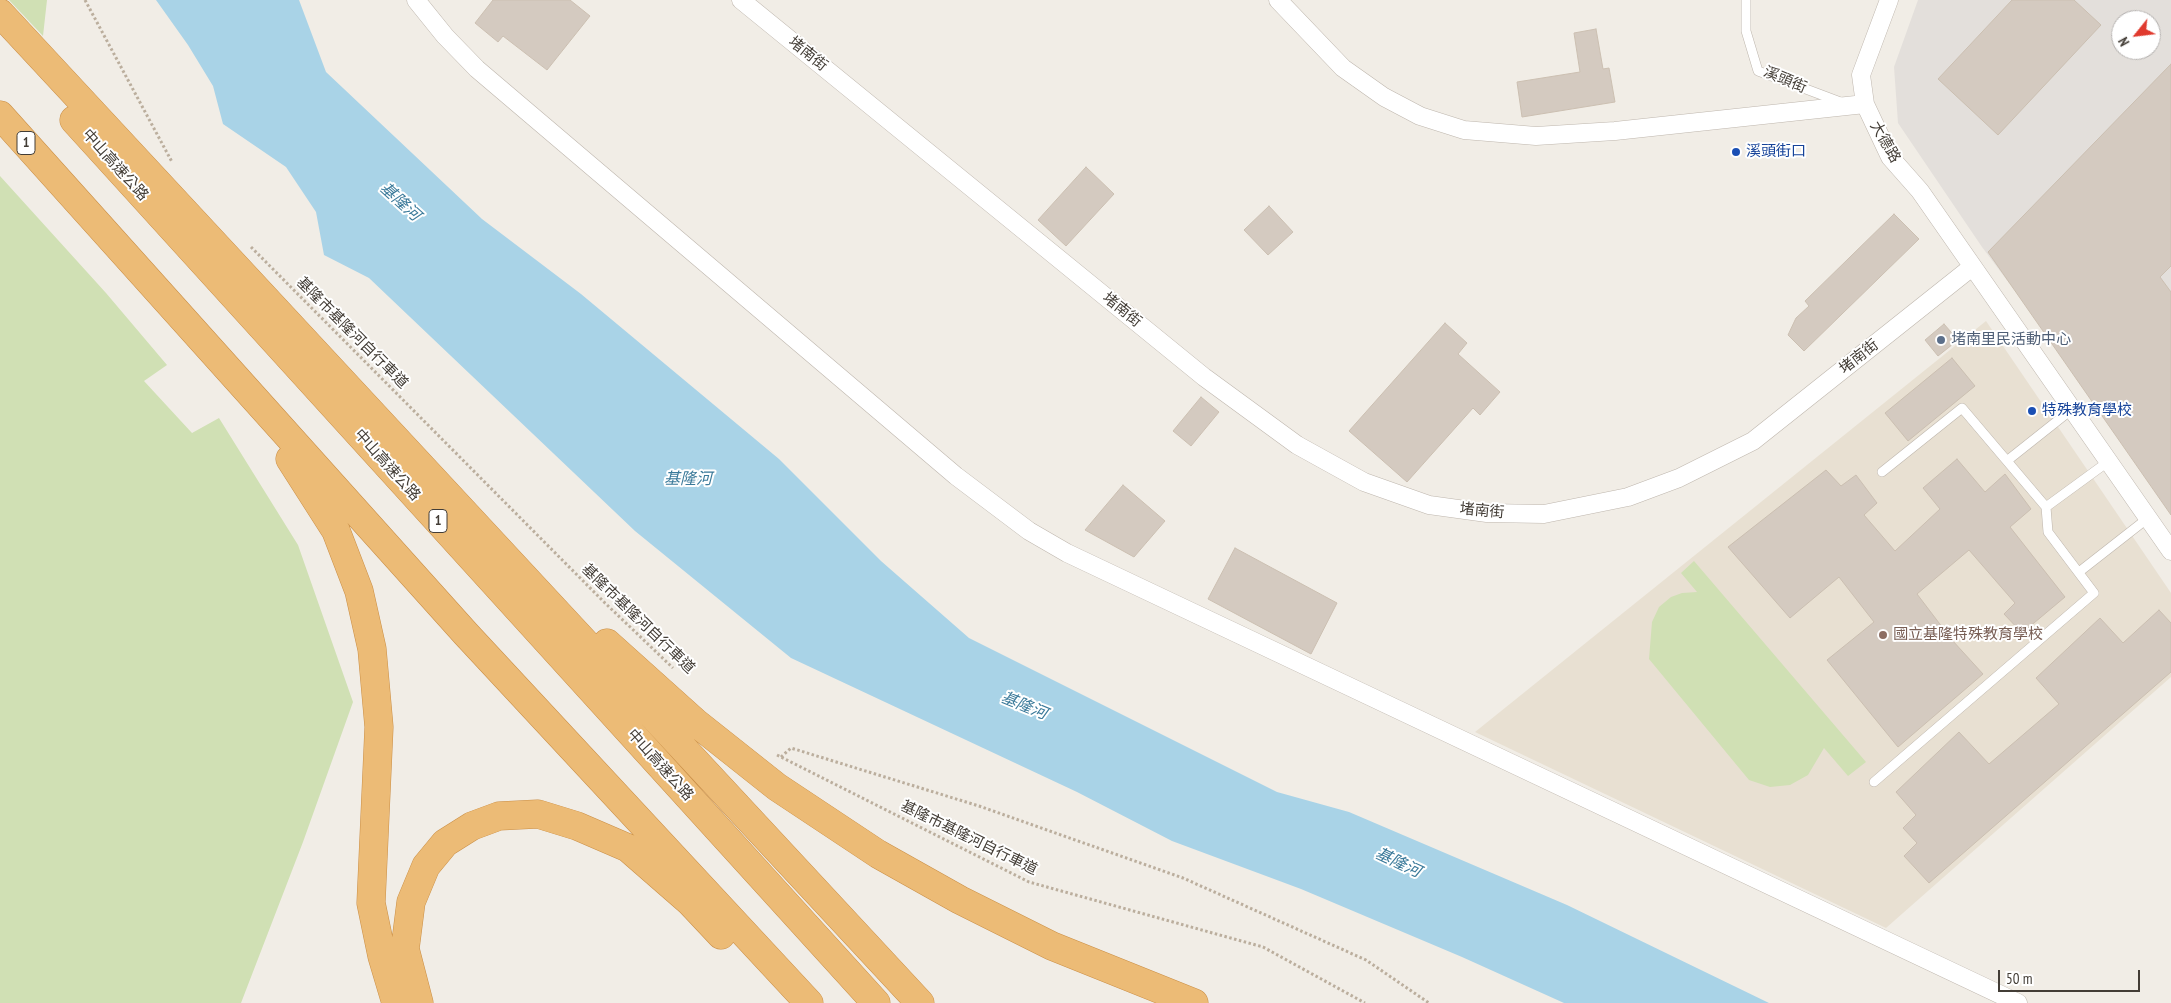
<!DOCTYPE html>
<meta charset="utf-8">
<style>
body{margin:0}
#map{position:relative;width:2171px;height:1003px;overflow:hidden;background:#f1ede6;font-family:"PT Sans Narrow",sans-serif}
canvas{display:block}
.north{position:absolute;left:2111px;top:10px;width:50px;height:50px;box-sizing:border-box;background:#fff;border:1px solid #b4b1af;border-radius:50%;rotate:241deg;font-size:14px;font-weight:700;line-height:20px;text-align:center;color:#433d36}
.north::after{content:'';display:block;margin:auto;width:18px;height:22px;background:#e03a2e;clip-path:polygon(50% 0,100% 100%,50% 72%,0 100%)}
.scale{position:absolute;left:1998px;top:970px;width:142px;height:22px;box-sizing:border-box;border:2px solid #433d36;border-top:0;padding-left:6px;font-size:15px;line-height:18px;white-space:nowrap;color:#433d36;-webkit-text-stroke:4px #fff;paint-order:stroke}
</style>
<div id="map">
<canvas width="2171" height="1003"></canvas>
<div class="north">N</div>
<div class="scale">50 m</div>
</div>
<script>
const c = document.querySelector('canvas').getContext('2d');
c.lineJoin = 'round';
function fillPath(path, color) { c.fillStyle = color; c.fill(path, 'evenodd'); }
const poly = rows => new Path2D(rows.map(r => 'M' + r).join(''));
function trace(path, color, width, dash) { c.strokeStyle = color; c.lineWidth = width; c.lineCap = dash ? 'butt' : 'round'; c.setLineDash(dash || []); c.stroke(path); }
function label(font, color, halo, rows, align = 'center') {
  c.font = font + ' "PT Sans Narrow","Noto Sans TC",sans-serif'; c.lineWidth = 4; c.setLineDash([]); c.textBaseline = 'middle'; c.strokeStyle = halo; c.fillStyle = color; for (const [text, x, y, turn = 0] of rows) {
    c.save(); c.translate(x, y); c.rotate((+turn || 0) * Math.PI / 180); c.textAlign = isNaN(turn) ? turn : align; if (halo) c.strokeText(text, 0, 0); c.fillText(text, 0, 0); c.restore();
  }
}
fillPath(poly([
 [1918,0,2171,0,2171,499,1982,247,1898,123,1894,67],
 [2121,20,2151,20,2151,50,2121,50]
]), '#e3dfdb');
fillPath(poly([
 [1986,321,2171,593,2171,677,1886,928,1475,732]
]), '#e8e0d2');
fillPath(poly([
 [9,0,47,0,43,36],
 [0,176,106,293,167,365,144,381,192,433,219,418,298,545,353,702,303,842,241,1003,0,1003],
 [1694,561,1866,762,1848,776,1824,748,1808,775,1790,785,1770,787,1749,780,1649,659,1652,622,1659,607,1671,597,1682,593,1697,592,1681,573]
]), '#d0e0b4');
fillPath(poly([
 [156,0,299,0,326,72,482,219,581,294,779,459,881,561,969,638,1277,792,1349,812,1567,905,1769,1003,1564,1003,1462,957,1301,889,1172,841,1077,792,791,658,635,531,369,278,324,255,316,212,286,167,223,124,213,86,188,45]
]), '#a9d3e7');
const building = poly([
 [493,0,570,0,590,16,547,70,503,36,498,42,475,23,493,0],
 [2012,0,2074,0,2101,25,1998,135,1938,79,2012,0],
 [1596,29,1603,69,1609,68,1615,102,1522,117,1517,82,1580,72,1574,33,1596,29],
 [2171,64,2171,266,2160,277,2171,292,2171,515,1988,252,2171,64],
 [1086,167,1114,194,1066,246,1038,220,1086,167],
 [1269,206,1293,232,1268,255,1244,230,1269,206],
 [1894,214,1919,239,1804,351,1788,335,1796,318,1809,306,1805,301,1894,214],
 [1445,323,1467,343,1458,354,1500,392,1480,415,1473,408,1407,482,1349,431,1445,323],
 [1944,324,1958,340,1938,356,1925,340,1944,324],
 [1952,358,1975,386,1908,441,1885,413,1952,358],
 [1201,397,1219,412,1191,446,1173,431,1201,397],
 [1957,459,1985,492,2005,474,2031,509,2010,527,2065,597,2022,633,2004,614,2015,603,1969,550,1917,594,1952,640,1983,674,1898,747,1827,660,1874,622,1839,577,1790,618,1728,547,1826,470,1841,486,1856,475,1877,503,1864,515,1895,551,1940,509,1923,488,1957,459],
 [1123,485,1165,521,1134,557,1085,530,1123,485],
 [1235,548,1337,603,1311,654,1208,599,1235,548],
 [2159,610,2171,623,2171,672,1929,883,1904,856,1917,843,1903,828,1916,815,1896,792,1959,732,1989,764,2059,704,2036,678,2100,618,2123,643,2159,610]
]);
fillPath(building, '#d4cac0');
trace(building, '#cbbfb1', 1);
const lane = poly([
 [1746,0,1746,31,1758,71,1843,103],
 [2008,460,2071,410],
 [1882,472,1962,408,2046,507,2109,461],
 [2079,572,2148,518],
 [1874,782,2094,593,2048,532,2046,507]
]);
const street = poly([
 [416,0,445,36,477,69,956,476,1029,531,1067,553,2018,1003],
 [741,0,1204,377,1297,445,1364,482,1429,505,1487,513,1544,514,1628,497,1679,478,1753,441,1972,267],
 [1278,0,1343,68,1384,97,1420,116,1464,130,1536,136,1615,131,1865,104],
 [1889,0,1861,75,1865,104,1890,157,1920,191,2171,551]
]);
const highway = poly([
 [0,13,920,1003],
 [0,115,466,634,809,1003],
 [74,120,876,1003],
 [290,459,336,531,359,591,372,649,379,727,371,903,382,956,396,1003],
 [607,643,695,722,777,787,878,854,960,900,1052,946,1194,1003],
 [419,1003,405,949,411,902,426,866,445,843,472,826,499,816,538,814,577,826,628,848,690,902,721,935]
]);
trace(lane, '#beb6ad', 10);
trace(street, '#beb6ad', 19);
trace(highway, '#ca8f47', 29);
trace(poly([
 [85,0,172,162],
 [251,247,605,603,673,668],
 [777,755,1029,882,1263,947,1365,1003],
 [781,757,791,748,979,806,1183,878,1366,960,1429,1003]
]), '#bbae9d', 3, [2.5, 2.5]);
trace(lane, '#fff', 9);
trace(street, '#fff', 18);
trace(highway, '#ecbb76', 28);
for (const [x, y, r, color] of [
 [1736,152,5,"#1a4fb4"],
 [1941,340,5,"#5c6f8a"],
 [2032,411,5,"#1a4fb4"],
 [1883,635,5,"#8d6e63"]
]) { const dot = new Path2D(); dot.arc(x, y, r, 0, 2 * Math.PI); c.fillStyle = color; c.fill(dot); trace(dot, '#fff', 2); }
for (const [x, y, w] of [
 [26,143,18],
 [438,521,18]
]) { const box = new Path2D(); box.roundRect(x - w / 2, y - 11.5, w, 23, 4); c.fillStyle = '#fff'; c.fill(box); trace(box, '#433d36', 1); }
label('bold 14px', '#433d36', null, [
 ["1",26,143],
 ["1",438,521]
]);
label('15px', '#433d36', '#fff', [
 ["堵南街",808,54,39],
 ["溪頭街",1785,80,23],
 ["大德路",1885,142,60],
 ["中山高速公路",115,165,48],
 ["堵南街",1122,310,39],
 ["基隆市基隆河自行車道",352,333,45],
 ["堵南街",1859,357,-38],
 ["中山高速公路",387,465,48],
 ["堵南街",1482,511,5],
 ["基隆市基隆河自行車道",638,619,44],
 ["中山高速公路",660,765,48],
 ["基隆市基隆河自行車道",969,838,26]
]);
label('15px', '#164399', '#fff', [
 ["溪頭街口",1746,152],
 ["特殊教育學校",2042,411]
], 'left');
label('15px', '#4e5e75', '#fff', [
 ["堵南里民活動中心",1951,340]
], 'left');
label('15px', '#785e54', '#fff', [
 ["國立基隆特殊教育學校",1893,635]
], 'left');
label('italic 16px', '#3b7a9a', '#fff', [
 ["基隆河",400,202,42],
 ["基隆河",688,479],
 ["基隆河",1024,706,22],
 ["基隆河",1398,863,25]
]);
</script>
